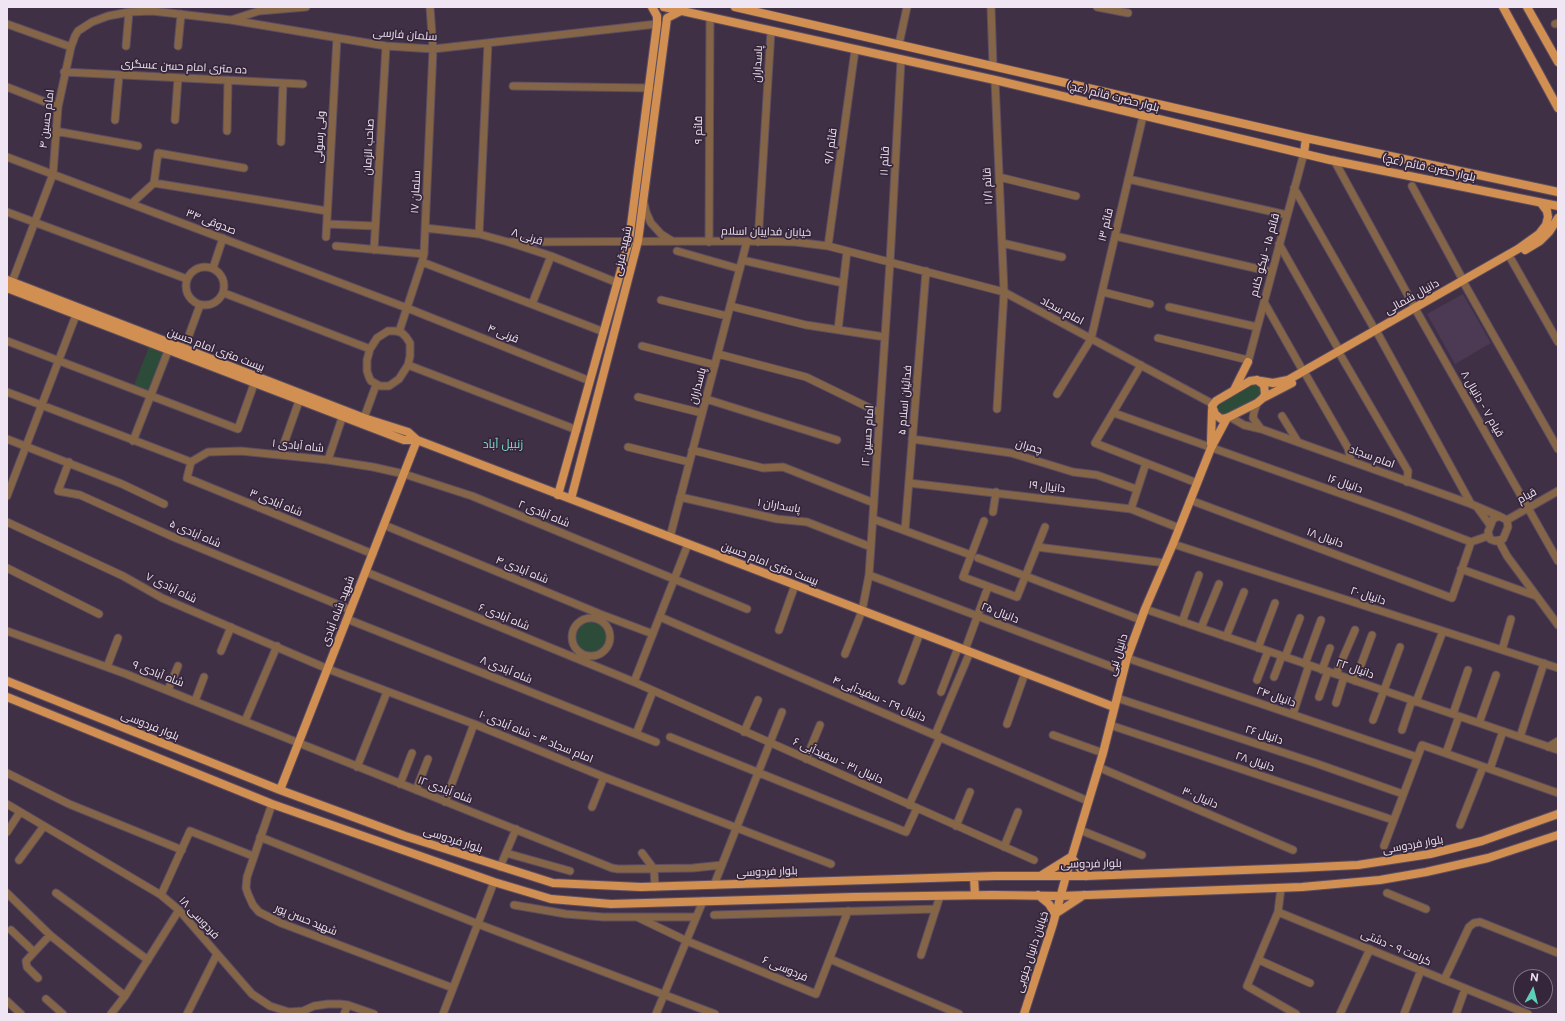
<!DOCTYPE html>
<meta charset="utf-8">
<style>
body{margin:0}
#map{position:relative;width:1565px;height:1021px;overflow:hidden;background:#403045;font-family:Figtree,sans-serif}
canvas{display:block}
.frame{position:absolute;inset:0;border:8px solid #f0e6f3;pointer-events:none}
.north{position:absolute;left:1513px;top:969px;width:40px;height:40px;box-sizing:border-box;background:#36263b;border:1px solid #807385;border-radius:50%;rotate:7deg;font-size:11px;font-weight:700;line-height:16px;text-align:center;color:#f0e6f3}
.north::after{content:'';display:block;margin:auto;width:14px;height:18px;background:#5eceb8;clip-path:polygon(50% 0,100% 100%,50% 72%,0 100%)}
</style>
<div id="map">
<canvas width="1565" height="1021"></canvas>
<div class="frame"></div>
<div class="north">N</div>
</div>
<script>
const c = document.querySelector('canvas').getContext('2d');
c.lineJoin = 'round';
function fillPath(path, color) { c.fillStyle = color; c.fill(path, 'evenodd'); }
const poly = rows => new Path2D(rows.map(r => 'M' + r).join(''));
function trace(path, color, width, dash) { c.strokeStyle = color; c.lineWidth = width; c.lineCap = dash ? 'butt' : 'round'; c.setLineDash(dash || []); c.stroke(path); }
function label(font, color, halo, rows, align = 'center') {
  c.font = font + ' Figtree,Cairo,sans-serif'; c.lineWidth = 3.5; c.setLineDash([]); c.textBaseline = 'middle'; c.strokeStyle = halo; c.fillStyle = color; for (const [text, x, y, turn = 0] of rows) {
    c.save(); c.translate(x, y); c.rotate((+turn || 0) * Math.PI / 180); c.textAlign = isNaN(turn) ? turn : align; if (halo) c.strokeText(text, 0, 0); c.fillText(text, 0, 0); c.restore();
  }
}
fillPath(poly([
 [1463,294,1491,343,1455,364,1427,314]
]), '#4c3953');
fillPath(poly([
 [150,344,168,351,151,395,133,388],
 [1256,384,1261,389,1259,396,1227,415,1222,415,1217,411,1217,408,1221,403,1251,385],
 '574 637a17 17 0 1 1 34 0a17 17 0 1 1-34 0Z'
]), '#2c4b38');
const minor = poly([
 [991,7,993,66],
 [1097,7,1128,13],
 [231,20,259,11,306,7],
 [7,24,71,47],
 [1555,24,1558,23],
 [899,44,907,7],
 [126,46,129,12],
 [178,46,181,14],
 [64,72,303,84],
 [995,80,1004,292,997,409],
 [513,86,650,88],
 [7,87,58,107],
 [115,120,119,75],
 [175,120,178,78],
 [55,131,138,146],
 [227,131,228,80],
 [281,142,283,83],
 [7,157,407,308,590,381],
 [1334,160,1415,308],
 [999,177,1076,196],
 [1128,179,1287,215],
 [154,183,158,153,244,168],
 [1412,186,1463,280],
 [1294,188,1375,330],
 [644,203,646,212,651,223,661,234,672,241],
 [131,204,154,183,327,211],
 [7,212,187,279],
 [327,224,375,226],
 [425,228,479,234,508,242,551,256,618,283],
 [479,234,488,43],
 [1115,236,1272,272],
 [326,237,337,38],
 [508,242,747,241,795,242,828,246,1004,292,1213,404],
 [709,242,710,17],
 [758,242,771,31],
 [1002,243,1062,257],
 [1279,244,1339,350],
 [336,246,424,254],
 [828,246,855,50],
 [374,250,386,46],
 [677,251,740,269],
 [1511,259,1558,342],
 [742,260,843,283],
 [422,262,604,332],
 '186 286a19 19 0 1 1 38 0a19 19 0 1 1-38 0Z',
 [213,268,223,238],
 [12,282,53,174,58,107,71,47,75,36,78,31,92,22,108,16,129,12,152,11,231,20,386,46,433,49,657,24],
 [1465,285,1558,449],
 [1103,292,1150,304],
 [224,293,370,349],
 [661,300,727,316],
 [1264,302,1303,371],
 [532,304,551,256],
 [730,306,806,325,885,337],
 [1169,307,1257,327],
 [1417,312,1558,561],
 [838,330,847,251],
 [388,331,395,331,401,332,406,337,410,343,410,356,408,365,399,379,389,386,380,386,371,381,369,377,367,371,367,360,370,349,377,338,388,331],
 [399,332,422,262,424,254,433,49,430,7],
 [1378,334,1471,504],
 [1158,338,1248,360],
 [7,341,238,429,254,384],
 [642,346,715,365],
 [184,349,200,305],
 [718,354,806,377,880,413],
 [1341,356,1408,471,1407,482],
 [1248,362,1304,153],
 [408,365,577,430],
 [1141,365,1095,443,1197,483],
 [1306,375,1348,448,1351,461],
 [7,392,191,462],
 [1057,394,1091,339,1143,116],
 [638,397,702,413],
 [706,399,837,440],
 [1257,403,1254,412,1253,418,1261,429],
 [1114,413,1398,514,1471,542],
 [1282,416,1298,442],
 [1230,417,1244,425,1261,429,1471,504,1499,516],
 [364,418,376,385],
 [7,439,122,484,164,504],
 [912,439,1011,453,1073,472,1097,475,1136,489],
 [133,441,168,351],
 [628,447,689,462],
 [692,450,763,468,783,467,874,503],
 [280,455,299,401],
 [328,460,342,418],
 [69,462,58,491,80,495,171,536,351,610],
 [191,462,208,452,241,451,328,460,373,467,404,474,472,496,747,609],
 [191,462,187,478,373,554],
 [909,483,1131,509,1179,528],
 [7,496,76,315],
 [680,497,777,519,807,522,871,547],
 [1190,500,1452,598,1471,542],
 [1477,507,1490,525],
 [1131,509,1146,463],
 [993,512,996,492],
 [1499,516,1507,520,1508,527,1503,539,1495,541,1490,539,1488,532,1493,519,1499,516],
 [873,519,971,555],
 [1507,520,1558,491],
 [984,521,963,577,1017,597,1045,527],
 [7,522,123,576,162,598,328,669,474,724,604,777,831,864],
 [384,525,600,614,653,634],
 [905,530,926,271],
 [670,537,747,241],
 [1499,541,1507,556,1558,625],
 [1471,542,1488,536],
 [1173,544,1558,668],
 [1037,547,1165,563],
 [978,558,1141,620],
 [7,568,99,614],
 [1461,569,1536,596],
 [366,572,634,682,1034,860],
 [869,575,1123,671],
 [1145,609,1558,750],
 [660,617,1088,801],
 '572 637a19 19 0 1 1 38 0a19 19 0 1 1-38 0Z',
 [347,619,656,742],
 [1182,622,1199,575],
 [1201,628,1219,584],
 [779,630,795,585],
 [7,631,126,674,612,868,618,869,693,868,722,865],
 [1226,637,1244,592],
 [1258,648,1275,603],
 [965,650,988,587],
 [1502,650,1511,619],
 [221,651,231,627],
 [845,654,862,611,869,575,890,262,901,60],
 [1285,657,1300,618],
 [1127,658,1417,757],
 [1305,664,1321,620],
 [107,667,118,638],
 [1322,670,1330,648],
 [1336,674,1355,630],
 [1274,677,1282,656],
 [1257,680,1268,651],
 [902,681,920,633],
 [1355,681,1372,635],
 [634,682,688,544],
 [168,690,178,666],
 [941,692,958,648],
 [1319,697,1328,671],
 [1117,698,1315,763,1403,794],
 [195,701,204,677],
 [1416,702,1443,631],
 [1336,703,1344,677],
 [1293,714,1309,665],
 [1453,714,1468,670],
 [1373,720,1400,647],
 [245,721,277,646],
 [1479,723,1496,675],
 [1007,724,1025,673],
 [1110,725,1393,820],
 [1402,730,1412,700],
 [744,732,758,700],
 [636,734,653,691],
 [935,735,970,652],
 [1053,735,1103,753],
 [670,737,906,832,917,808],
 [1520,737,1544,663],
 [1548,747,1558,741],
 [1446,753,1459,716],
 [806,759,820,725],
 [357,767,387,692],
 [1098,767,1293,850],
 [1490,769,1503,731],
 [7,773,69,804,182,850],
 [400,784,412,753],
 [416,790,428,759],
 [445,802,474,724],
 [7,804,161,895,179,910,252,994,270,1006,289,1012,303,1011,314,1006,328,1004,340,1004,348,1005,374,1014],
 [272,804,247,877,246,888,248,894,253,905,259,912,281,923,453,988],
 [909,805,940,737],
 [592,807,604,777],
 [1460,825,1483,767],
 [956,826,970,792],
 [1080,830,1142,855],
 [7,832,20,812],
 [260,837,478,924,715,1014],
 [1384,846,1422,745,1558,793],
 [1004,847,1018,812],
 [506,853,570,871],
 [642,853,654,869,655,887],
 [19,860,44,826],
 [500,867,516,829],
 [714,885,782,712],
 [1281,888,1278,912,1528,1014],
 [7,893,50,935,125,996],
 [56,893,148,960],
 [1387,893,1426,909],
 [161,895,190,831,253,856],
 [514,905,566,914,603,917,696,917],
 [1278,912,1247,986,1296,1014],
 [714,915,936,909],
 [637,917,687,941,816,994,848,911],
 [11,930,34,952],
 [921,955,940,896],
 [830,959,959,1014],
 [1259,960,1310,983],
 [38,978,27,967,26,961,50,935],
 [1444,980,1469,927,1474,923,1480,922,1558,953],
 [46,999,63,1014],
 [7,1001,21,1014],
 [111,1014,125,996,179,910],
 [187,1014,217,954],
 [344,1014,348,1005],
 [443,1014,494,882],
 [656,1014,703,901],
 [1340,1014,1370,949],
 [1404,1014,1421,970],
 [1456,1014,1465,989]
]);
const major = poly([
 [664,7,995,80,1330,160,1558,206],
 [735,7,1306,138,1558,192],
 [1503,7,1558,108],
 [1527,7,1558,62],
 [1304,153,1306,138],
 [1525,250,1540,241,1549,232,1558,218],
 [7,280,364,418,408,432,417,440,1114,707],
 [7,288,404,440,417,440],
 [1257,380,1264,385,1265,394,1263,398,1257,403,1227,418,1221,419,1215,414,1212,406,1216,401,1250,381,1257,380],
 [1261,381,1273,383,1288,380,1518,249,1539,234,1546,225,1548,217,1547,211,1541,203],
 [1234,390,1248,362],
 [1263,398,1292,383],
 [1211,443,1212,410],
 [558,495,629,241,657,24,657,16,652,7],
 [571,499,638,241,667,18,681,11],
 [7,681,280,790,405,836,553,883,641,887,995,876,1086,876,1296,868,1358,865,1430,854,1482,841,1558,814],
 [7,697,272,804,494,882,551,899,611,904,854,897,993,895,1061,896,1302,887,1380,880,1426,872,1488,858,1558,835],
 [280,790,417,440],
 [1042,875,1071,857,1086,876],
 [974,877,975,895],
 [1038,895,1049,904,1055,914,1084,895],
 [1024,1014,1053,924,1066,876,1103,753,1127,658,1145,609,1173,544,1211,448,1227,418]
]);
trace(minor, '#5c4d61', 9);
trace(major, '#5c4d61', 10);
trace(minor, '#856548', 7);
trace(major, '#d18f52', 8);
label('11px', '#f0e6f3', '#36263b', [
 ["سلمان فارسی",405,35,4],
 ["پاسداران",758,64,-87],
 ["ده متری امام حسن عسگری",184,67,3],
 ["بلوار حضرت قائم (عج)",1113,97,14],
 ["امام حسین ۴",47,119,-83],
 ["قائم ۹",699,130,-90],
 ["ولی رسولی",320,137,-87],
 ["قائم ۹/۱",831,146,-82],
 ["صاحب الزمان",369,147,-87],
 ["قائم ۱۱",885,161,-87],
 ["بلوار حضرت قائم (عج)",1429,168,12],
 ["قائم ۱۱/۱",988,186,-93],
 ["سلمان ۱۷",416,192,-87],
 ["صدوقی ۳۴",211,222,21],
 ["قائم ۱۳",1106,225,-77],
 ["خیابان فداییان اسلام",766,232,1],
 ["قرنی ۸",527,237,18],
 ["شهید قرنی",623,251,-78],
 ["قائم ۱۵ - نیکو کلام",1265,255,-75],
 ["دانیال شمالی",1412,297,-29],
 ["امام سجاد",1062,311,28],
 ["قرنی ۴",503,334,22],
 ["بیست متری امام حسین",216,350,21],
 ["پاسداران",698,386,-75],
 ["فدائیان اسلام ۵",905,400,-85],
 ["قیام ۷ - دانیال ۸",1482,404,60],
 ["امام حسین ۱۲",868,436,-86],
 ["شاه آبادی ۱",298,446,6],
 ["چمران",1029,447,16],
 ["امام سجاد",1372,457,20],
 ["دانیال ۱۶",1345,484,19],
 ["دانیال ۱۹",1047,487,7],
 ["قیام",1527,496,-29],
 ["شاه آبادی ۳",276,503,22],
 ["پاسداران ۱",779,506,9],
 ["شاه آبادی ۲",544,514,22],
 ["شاه آبادی ۵",195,534,23],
 ["دانیال ۱۸",1325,538,20],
 ["بیست متری امام حسین",770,564,21],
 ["شاه آبادی ۴",522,570,22],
 ["شاه آبادی ۷",171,588,26],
 ["دانیال ۲۰",1368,596,18],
 ["شهید شاه آبادی",338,611,-69],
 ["دانیال ۲۵",1000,613,21],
 ["شاه آبادی ۶",504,617,22],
 ["دانیال نبی",1118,655,-73],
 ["دانیال ۲۲",1355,669,19],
 ["شاه آبادی ۸",506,670,22],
 ["شاه آبادی ۹",158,674,21],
 ["دانیال ۲۴",1276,697,19],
 ["دانیال ۲۹ - سفیدآبی ۴",879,699,23],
 ["بلوار فردوسی",150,726,22],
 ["دانیال ۲۶",1264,735,18],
 ["امام سجاد ۳ - شاه آبادی ۱۰",536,737,22],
 ["دانیال ۳۱ - سفیدآبی ۶",838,761,24],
 ["دانیال ۲۸",1255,762,19],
 ["شاه آبادی ۱۲",445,790,21],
 ["دانیال ۳۰",1200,798,23],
 ["بلوار فردوسی",453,840,18],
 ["بلوار فردوسی",1413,845,-10],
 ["بلوار فردوسی",1091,864,-1],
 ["بلوار فردوسی",767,872,-2],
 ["فردوسی ۱۸",199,918,47],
 ["شهید حسن پور",306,920,22],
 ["کرامت ۹ - دشتی",1396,948,23],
 ["خیابان دانیال جنوبی",1032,952,-72],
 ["فردوسی ۶",785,969,23]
]);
label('12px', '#7be0cb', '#36263b', [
 ["زنبیل آباد",503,444]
]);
</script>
